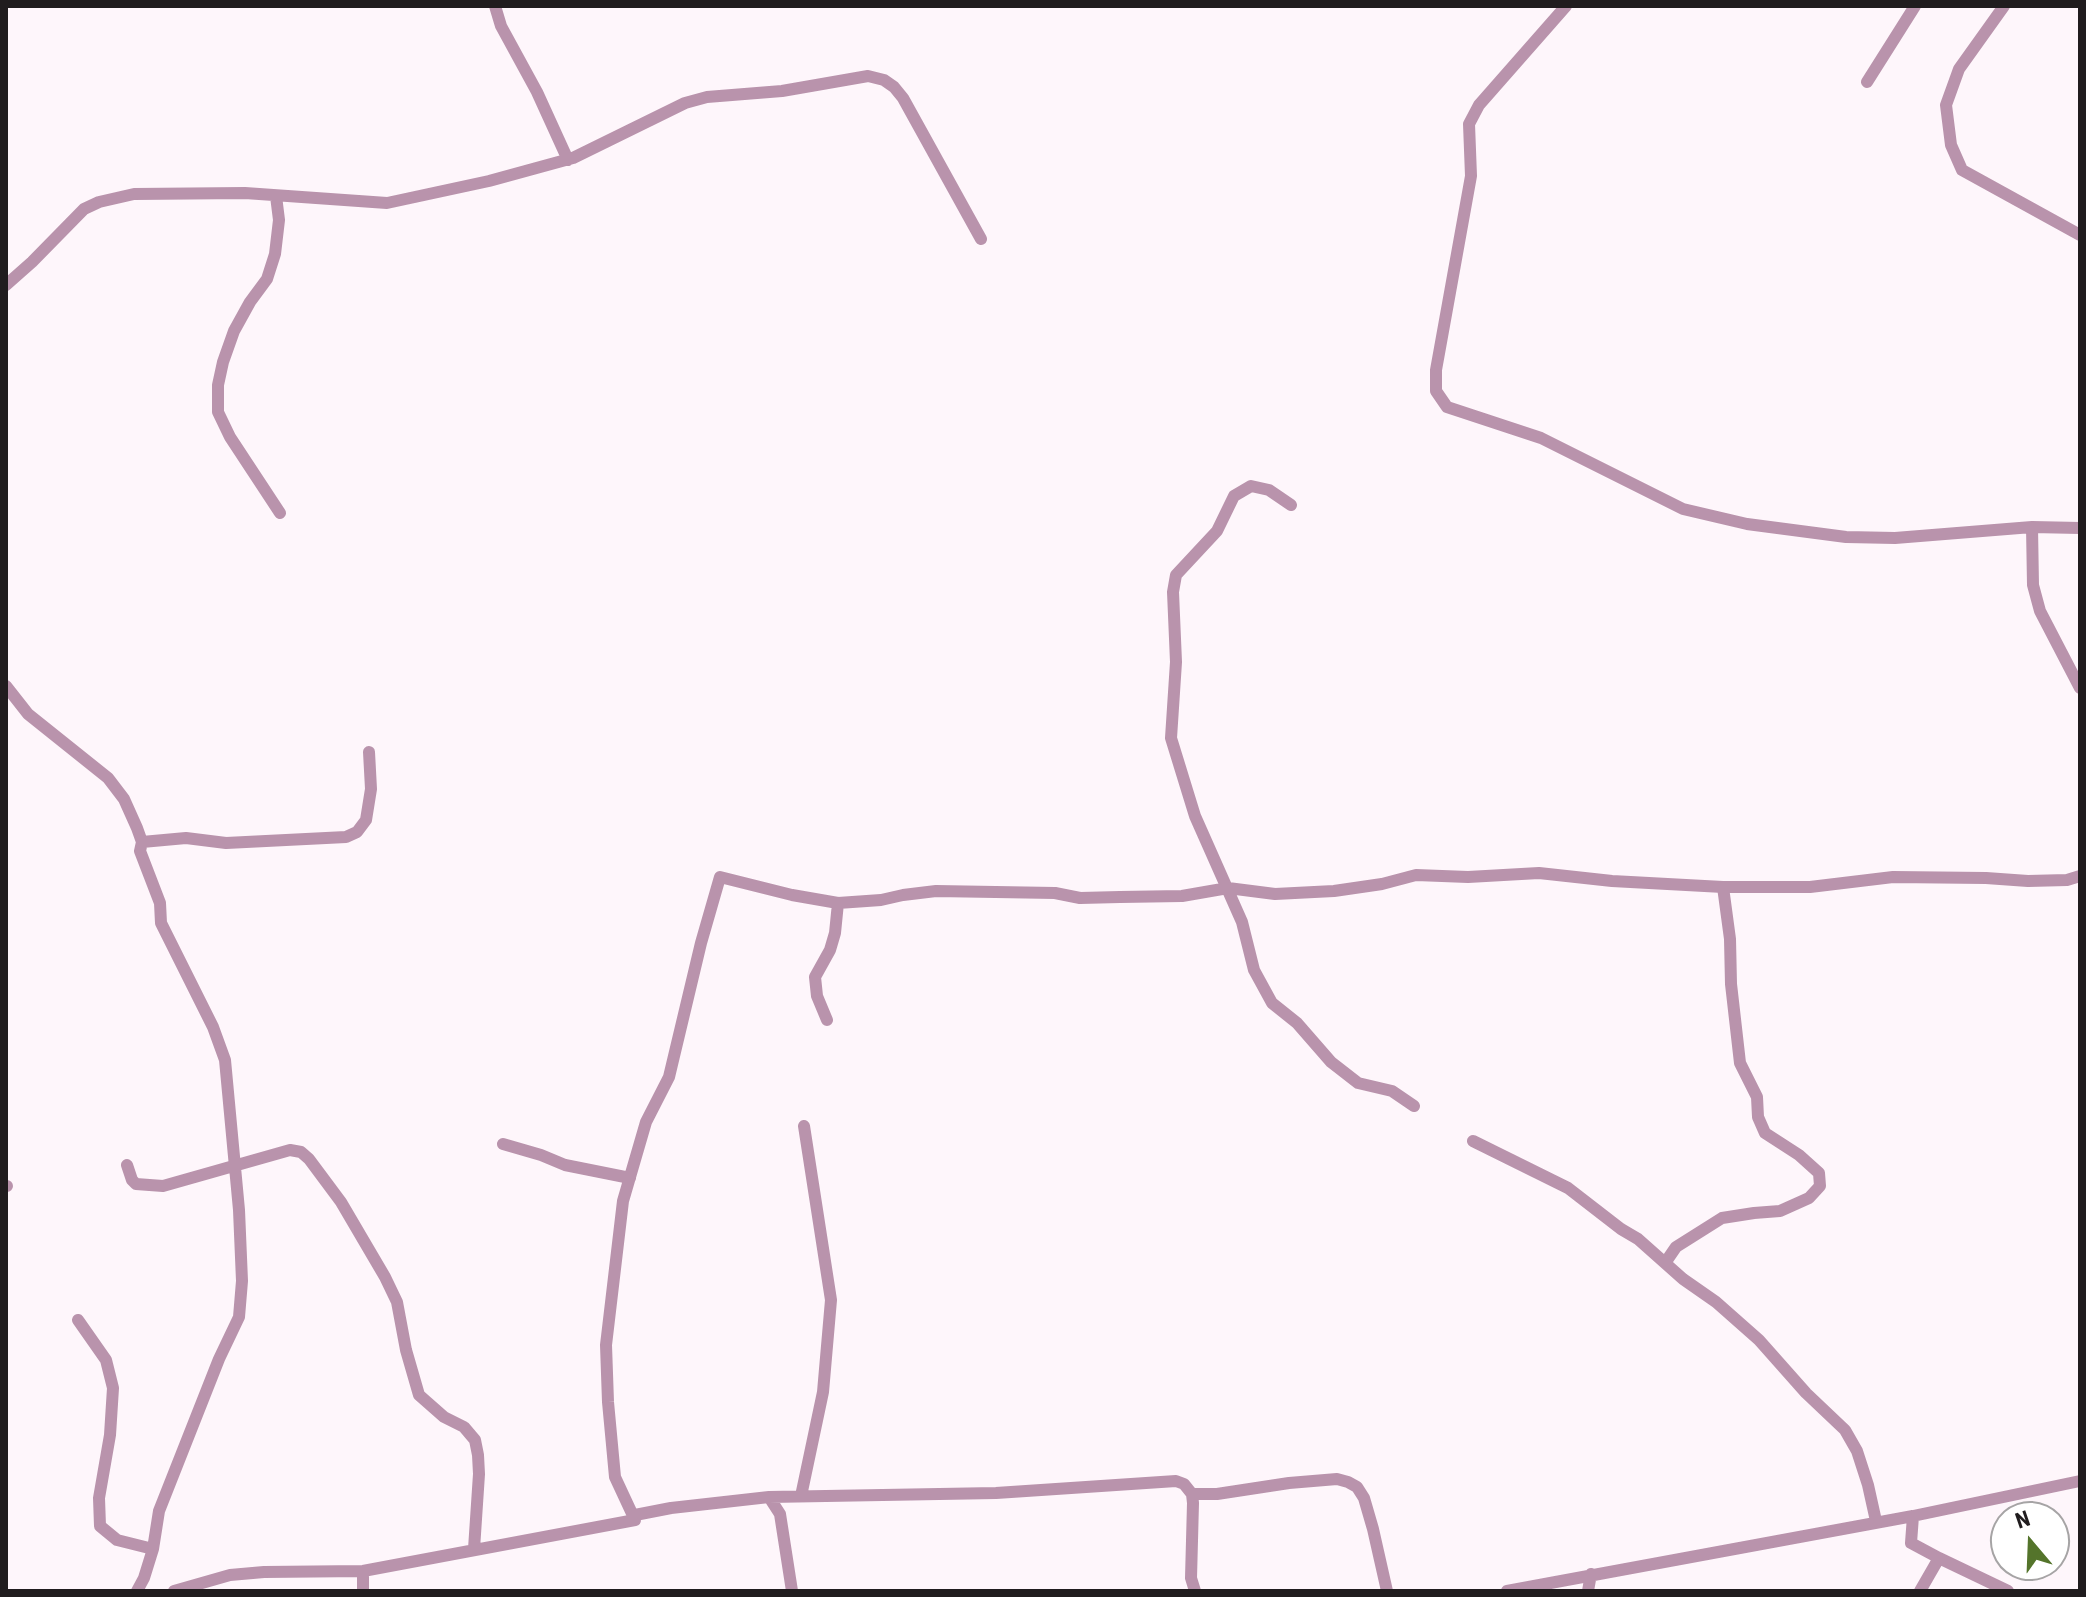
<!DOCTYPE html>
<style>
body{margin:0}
#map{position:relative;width:2086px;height:1597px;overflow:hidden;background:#fef6fb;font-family:"Roboto Condensed",sans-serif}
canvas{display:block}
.frame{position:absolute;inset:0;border:8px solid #201c1e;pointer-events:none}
.north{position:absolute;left:1990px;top:1501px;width:80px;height:80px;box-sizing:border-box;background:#fff;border:2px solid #a6a4a5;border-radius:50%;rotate:341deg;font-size:22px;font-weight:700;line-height:32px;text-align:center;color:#201c1e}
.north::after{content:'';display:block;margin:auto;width:28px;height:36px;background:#54742b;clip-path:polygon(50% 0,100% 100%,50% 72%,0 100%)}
</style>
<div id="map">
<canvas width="2086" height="1597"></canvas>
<div class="frame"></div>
<div class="north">N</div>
</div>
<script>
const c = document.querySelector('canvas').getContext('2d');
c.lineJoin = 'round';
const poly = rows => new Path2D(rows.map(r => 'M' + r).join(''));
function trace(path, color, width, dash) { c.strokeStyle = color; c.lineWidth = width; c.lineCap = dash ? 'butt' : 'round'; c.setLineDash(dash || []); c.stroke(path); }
trace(poly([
 [495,6,501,26,537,92,568,160],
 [1566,6,1479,105,1469,124,1471,176,1436,370,1436,391,1447,407,1541,438,1683,509,1747,524,1846,537,1895,538,2032,527,2080,528],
 [2004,6,1959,69,1946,105,1951,145,1962,170,2080,235],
 [1867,82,1915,6],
 [276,196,279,220,275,254,267,279,250,302,234,331,223,362,218,385,218,412,230,437,280,513],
 [6,285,32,262,84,209,99,202,134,194,245,193,387,203,489,181,573,158,685,103,707,97,782,91,868,76,884,80,894,87,903,98,981,239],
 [1291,505,1269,490,1251,486,1234,496,1217,531,1176,575,1173,592,1176,662,1171,738,1195,816,1242,922,1254,970,1272,1003,1297,1023,1331,1062,1358,1083,1392,1091,1414,1106],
 [2032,527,2033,585,2040,611,2080,688],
 [6,686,28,714,108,778,124,799,137,828,142,842,140,851,160,903,161,923,213,1027,225,1060,239,1210,242,1281,239,1317,219,1359,159,1511,153,1549,144,1578,137,1591],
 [142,842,186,838,226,843,346,837,357,832,366,820,371,789,369,752],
 [838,903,881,900,903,895,936,891,1055,893,1080,898,1120,897,1182,896,1228,888,1275,894,1334,891,1382,884,1416,875,1468,877,1539,873,1612,881,1723,887,1810,887,1893,877,1986,878,2028,881,2067,880,2080,876],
 [1473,1141,1568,1188,1621,1229,1638,1239,1683,1279,1716,1302,1759,1340,1806,1393,1845,1430,1857,1451,1868,1485,1876,1521],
 [503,1144,541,1155,565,1165,630,1178],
 [127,1165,132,1180,136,1184,163,1186,290,1150,301,1152,309,1159,341,1202,385,1277,397,1302,406,1350,419,1395,444,1417,464,1427,475,1440,478,1455,479,1474,474,1549],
 [6,1186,7,1186],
 [1665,1263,1676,1247,1722,1218,1754,1213,1780,1211,1809,1198,1820,1186,1819,1173,1799,1155,1765,1133,1758,1117,1757,1097,1740,1063,1731,984,1730,939,1723,887],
 [78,1320,106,1360,113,1388,110,1435,99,1498,100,1526,117,1540,153,1549],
 [1192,1494,1217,1494,1289,1483,1337,1479,1348,1482,1357,1487,1364,1498,1373,1529,1387,1591],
 [801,1496,823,1392,831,1300,804,1126],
 [769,1497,780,1514,792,1591],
 [1913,1516,1911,1543,1939,1558,2008,1591],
 [635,1520,615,1477,608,1402,606,1345,623,1201,646,1122,669,1077,701,943,720,877,792,895,838,903,835,933,830,950,815,977,817,996,827,1020],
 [363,1571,363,1591],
 [174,1591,230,1575,264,1572,363,1571,635,1520,635,1515,671,1508,769,1497,996,1493,1176,1481,1184,1484,1192,1494,1193,1503,1191,1578,1195,1591],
 [1507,1591,1913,1516,2080,1481],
 [1588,1591,1591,1574],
 [1920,1591,1939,1558]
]), '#b993ac', 12);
</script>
